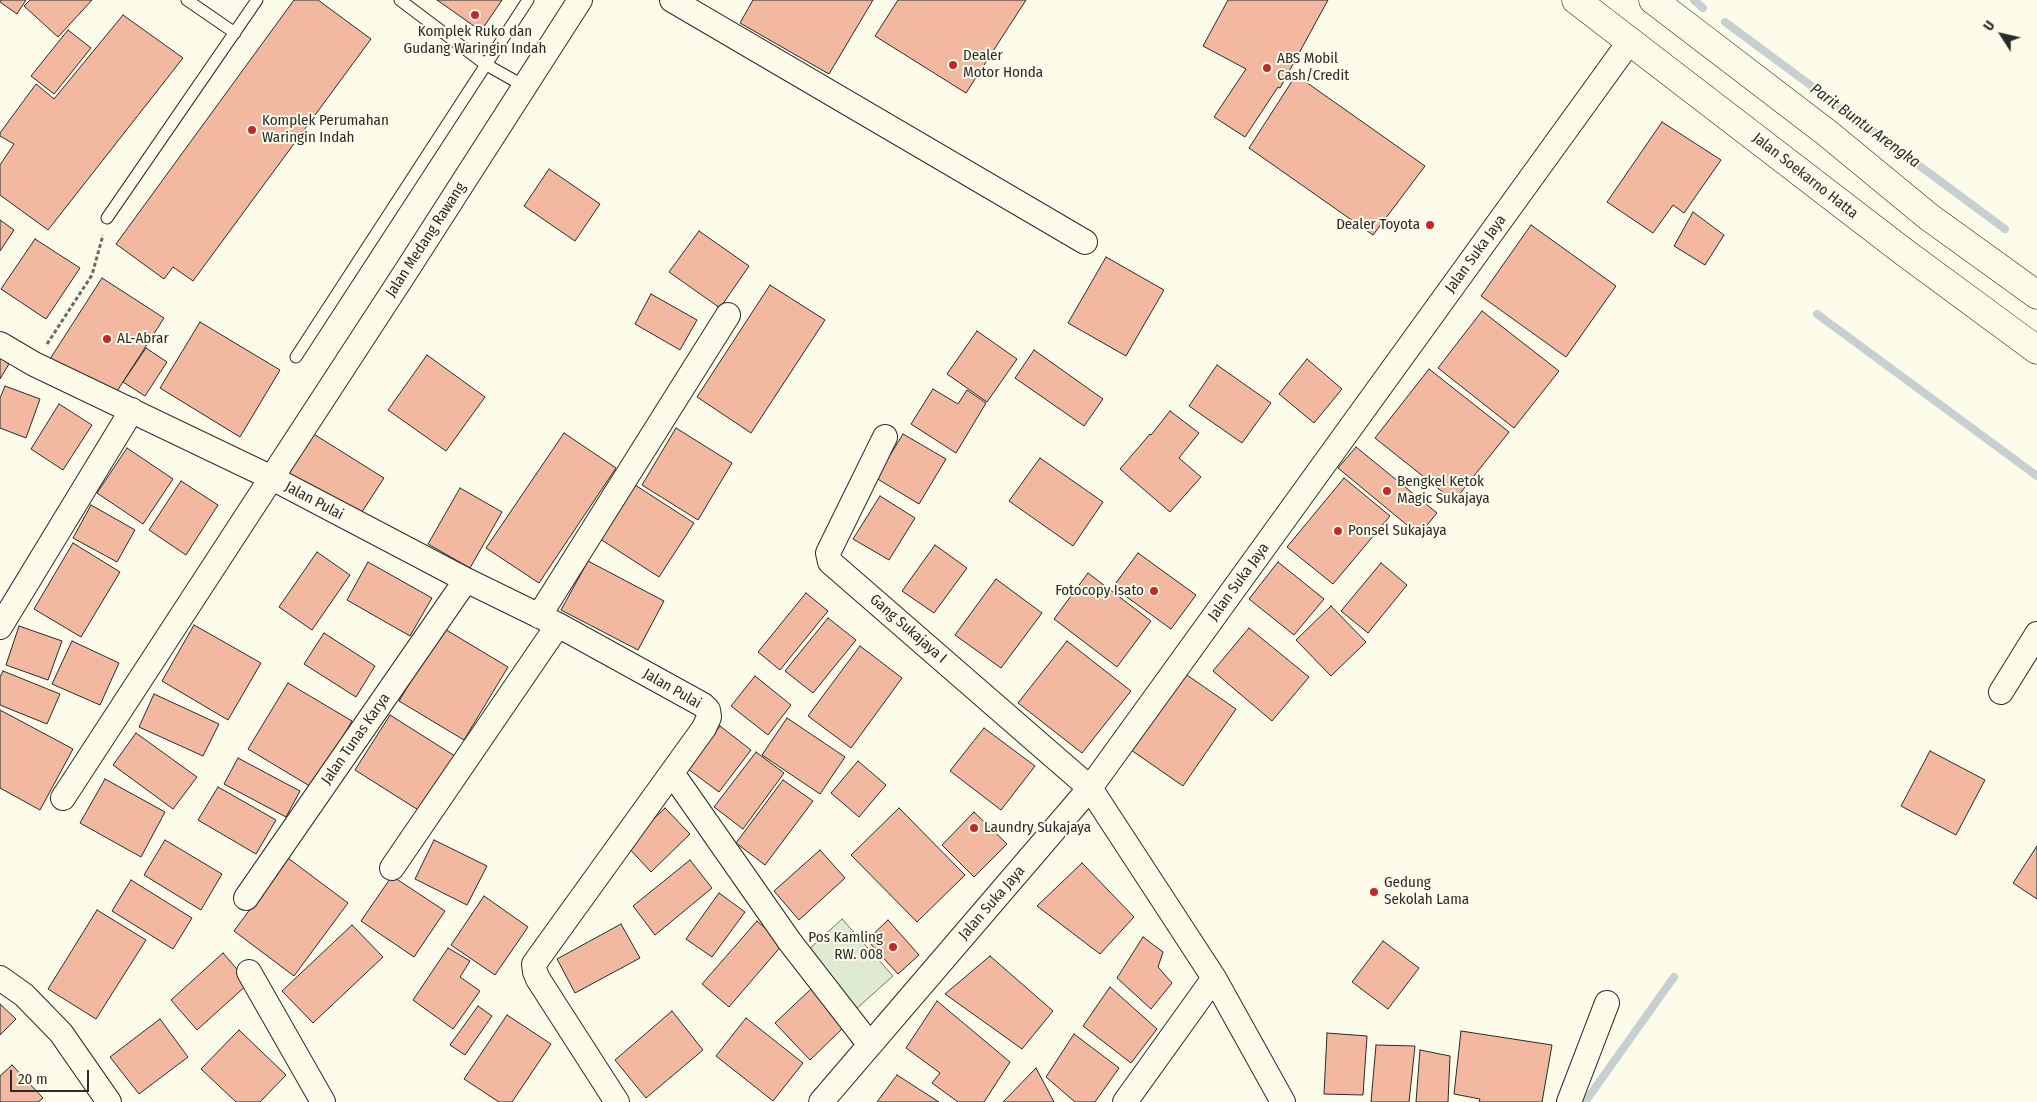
<!DOCTYPE html>
<style>
body{margin:0}
#map{position:relative;width:2037px;height:1102px;overflow:hidden;background:#fdfbea;font-family:"Fira Sans Condensed",sans-serif}
canvas{display:block}
.north{position:absolute;left:1977px;top:10px;width:50px;height:50px;-webkit-text-stroke:4px #fdfbea;paint-order:stroke;rotate:305deg;font-size:14px;font-weight:700;line-height:20px;text-align:center;color:#2b2b2b}
.north::after{content:'';display:block;margin:auto;width:18px;height:22px;background:#2b2b2b;clip-path:polygon(50% 0,100% 100%,50% 72%,0 100%)}
.scale{position:absolute;left:10px;top:1070px;width:79px;height:22px;box-sizing:border-box;border:2px solid #2b2b2b;border-top:0;padding-left:6px;font-size:15px;line-height:18px;white-space:nowrap;color:#2b2b2b;-webkit-text-stroke:4px #fdfbea;paint-order:stroke}
</style>
<div id="map">
<canvas width="2037" height="1102"></canvas>
<div class="north">U</div>
<div class="scale">20 m</div>
</div>
<script>
const c = document.querySelector('canvas').getContext('2d');
c.lineJoin = 'round';
function fillPath(path, color) { c.fillStyle = color; c.fill(path, 'evenodd'); }
const poly = rows => new Path2D(rows.map(r => 'M' + r).join(''));
function trace(path, color, width, dash) { c.strokeStyle = color; c.lineWidth = width; c.lineCap = dash ? 'butt' : 'round'; c.setLineDash(dash || []); c.stroke(path); }
function label(font, color, halo, rows, align = 'center') {
  c.font = font + ' "Fira Sans Condensed",sans-serif'; c.lineWidth = 4; c.setLineDash([]); c.textBaseline = 'middle'; c.strokeStyle = halo; c.fillStyle = color; for (const [text, x, y, turn = 0] of rows) {
    c.save(); c.translate(x, y); c.rotate((+turn || 0) * Math.PI / 180); c.textAlign = isNaN(turn) ? turn : align; if (halo) c.strokeText(text, 0, 0); c.fillText(text, 0, 0); c.restore();
  }
}
const green = poly([
 [842,919,893,976,856,1009,806,952,842,919]
]);
fillPath(green, '#deebd1');
trace(green, '#74746e', 1);
trace(poly([
 [1694,0,1703,8],
 [1725,22,2005,229],
 [1817,314,2037,476],
 [1585,1102,1674,977]
]), '#c7d0d0', 8);
const building = poly([
 [0,0,26,0,17,14,0,2,0,0],
 [30,0,92,0,58,37,24,6,30,0],
 [294,0,318,0,371,39,193,281,173,267,164,279,116,244,294,0],
 [437,0,502,0,481,31,437,0],
 [753,0,873,0,829,74,740,23,753,0],
 [898,0,1026,0,966,93,875,36,898,0],
 [1228,0,1328,0,1280,88,1278,87,1245,137,1214,117,1246,69,1203,46,1228,0],
 [123,15,183,58,48,230,0,195,0,165,14,144,0,136,0,133,36,84,54,99,123,15],
 [68,30,91,48,54,94,31,76,68,30],
 [1296,75,1425,166,1373,235,1249,148,1296,75],
 [1662,122,1721,160,1684,213,1673,205,1653,233,1607,202,1662,122],
 [549,169,600,204,575,241,524,206,549,169],
 [1693,212,1724,235,1705,265,1674,246,1693,212],
 [0,220,14,230,0,251,0,220],
 [1531,225,1616,286,1566,357,1481,296,1531,225],
 [699,231,749,266,720,308,669,272,699,231],
 [35,239,80,268,46,319,1,289,35,239],
 [1106,257,1164,290,1126,356,1068,323,1106,257],
 [102,278,164,318,112,399,50,359,102,278],
 [770,285,825,320,751,433,697,397,770,285],
 [651,294,697,320,680,350,635,324,651,294],
 [1482,311,1559,371,1514,428,1438,368,1482,311],
 [200,322,280,370,240,437,160,388,200,322],
 [977,331,1017,359,987,402,947,374,977,331],
 [146,348,167,362,145,396,123,382,146,348],
 [1034,350,1103,399,1084,426,1015,378,1034,350],
 [427,355,485,397,446,451,388,410,427,355],
 [0,358,9,364,0,379,0,358],
 [1307,359,1342,389,1314,423,1279,394,1307,359],
 [1217,365,1271,403,1242,443,1189,406,1217,365],
 [1429,369,1509,432,1454,501,1375,438,1429,369],
 [5,386,40,399,26,438,0,428,0,398,5,386],
 [933,389,958,404,967,390,986,403,956,453,911,424,933,389],
 [59,404,92,425,63,470,31,449,59,404],
 [1170,411,1199,433,1179,458,1201,477,1170,512,1120,469,1150,434,1151,435,1170,411],
 [676,428,732,463,698,520,642,485,676,428],
 [312,433,384,478,358,518,287,473,312,433],
 [564,433,616,468,539,583,486,548,564,433],
 [903,434,946,459,919,504,876,478,903,434],
 [1356,447,1437,513,1419,535,1338,468,1356,447],
 [127,448,173,479,143,524,97,493,127,448],
 [1040,458,1103,502,1073,546,1009,501,1040,458],
 [1344,478,1390,516,1333,584,1287,547,1344,478],
 [181,481,218,505,186,555,149,530,181,481],
 [632,483,694,523,659,577,597,537,632,483],
 [460,488,502,512,470,568,428,544,460,488],
 [880,496,915,518,889,560,853,539,880,496],
 [91,505,135,530,117,562,73,538,91,505],
 [73,543,120,572,81,637,34,609,73,543],
 [935,545,967,568,934,613,902,591,935,545],
 [317,552,350,575,312,630,279,607,317,552],
 [1138,553,1196,595,1171,629,1113,587,1138,553],
 [588,561,664,601,638,650,561,610,588,561],
 [368,562,432,598,410,636,347,600,368,562],
 [1278,562,1324,599,1294,635,1249,599,1278,562],
 [1381,563,1407,585,1368,633,1341,611,1381,563],
 [1088,573,1151,621,1117,667,1054,619,1088,573],
 [996,579,1042,613,1001,668,955,635,996,579],
 [806,593,828,611,780,670,758,652,806,593],
 [1331,606,1366,642,1331,676,1296,640,1331,606],
 [828,618,856,640,813,693,785,671,828,618],
 [194,625,261,663,228,720,162,681,194,625],
 [19,626,62,641,48,680,6,665,19,626],
 [443,628,508,667,464,740,399,701,443,628],
 [1249,628,1309,677,1272,721,1213,671,1249,628],
 [324,633,375,666,356,697,304,664,324,633],
 [72,641,119,663,100,705,52,684,72,641],
 [1067,641,1131,691,1082,753,1018,703,1067,641],
 [860,646,902,678,851,748,808,716,860,646],
 [3,671,60,694,47,724,0,705,0,677,3,671],
 [1184,673,1236,709,1183,786,1131,750,1184,673],
 [755,676,791,705,768,735,731,706,755,676],
 [288,683,352,721,313,788,248,749,288,683],
 [154,694,219,724,203,756,139,727,154,694],
 [0,710,73,749,40,810,0,788,0,710],
 [390,715,458,758,423,813,355,770,390,715],
 [787,718,845,757,820,794,762,755,787,718],
 [720,726,751,750,719,792,688,769,720,726],
 [984,728,1035,766,1001,810,950,771,984,728],
 [136,733,197,777,173,809,113,765,136,733],
 [1930,751,1985,780,1956,835,1901,806,1930,751],
 [756,752,784,773,743,829,714,807,756,752],
 [238,758,300,791,286,817,224,784,238,758],
 [858,761,886,785,859,817,831,793,858,761],
 [105,779,165,812,141,857,80,823,105,779],
 [783,780,813,801,765,865,736,843,783,780],
 [218,787,276,820,256,854,198,820,218,787],
 [665,808,690,834,651,872,626,845,665,808],
 [899,808,965,875,917,922,851,855,899,808],
 [974,812,1007,844,974,877,942,845,974,812],
 [165,840,222,874,201,910,144,875,165,840],
 [434,840,487,866,467,905,415,879,434,840],
 [2037,846,2037,899,2013,883,2037,846],
 [820,850,845,878,799,920,774,891,820,850],
 [288,858,348,903,294,976,234,931,288,858],
 [690,860,712,888,655,935,633,906,690,860],
 [1082,863,1134,917,1100,954,1037,906,1082,863],
 [392,876,445,911,414,957,361,921,392,876],
 [131,880,192,918,173,949,112,911,131,880],
 [719,893,745,912,712,957,686,939,719,893],
 [484,896,528,927,495,975,451,945,484,896],
 [97,910,146,940,96,1019,48,989,97,910],
 [888,920,919,955,898,974,867,940,888,920],
 [757,921,783,944,729,1007,702,984,757,921],
 [621,924,640,958,575,993,557,959,621,924],
 [352,925,383,957,313,1023,282,991,352,925],
 [1143,937,1163,952,1158,967,1172,983,1151,1009,1117,978,1143,937],
 [1383,941,1419,968,1388,1009,1352,982,1383,941],
 [448,948,470,961,460,977,480,991,453,1029,413,1000,448,948],
 [223,953,249,983,197,1030,171,1000,223,953],
 [990,956,1053,1011,1022,1049,945,994,990,956],
 [1110,987,1157,1029,1131,1063,1083,1026,1110,987],
 [811,989,845,1026,810,1060,775,1023,811,989],
 [937,1001,1010,1062,984,1102,958,1102,932,1083,940,1073,906,1048,937,1001],
 [0,1004,16,1019,0,1035,0,1004],
 [478,1006,492,1016,465,1055,450,1045,478,1006],
 [672,1011,703,1050,646,1098,615,1060,672,1011],
 [507,1015,551,1044,512,1102,499,1102,464,1079,507,1015],
 [746,1018,803,1063,773,1101,716,1056,746,1018],
 [160,1019,188,1057,139,1094,110,1057,160,1019],
 [239,1030,286,1075,260,1102,236,1102,201,1069,239,1030],
 [1461,1031,1552,1045,1542,1102,1479,1102,1480,1099,1454,1094,1461,1031],
 [1327,1033,1367,1036,1363,1095,1324,1094,1327,1033],
 [1074,1034,1119,1068,1095,1102,1075,1102,1046,1077,1074,1034],
 [1376,1045,1415,1046,1409,1102,1371,1102,1376,1045],
 [1420,1050,1450,1056,1448,1102,1416,1102,1420,1050],
 [12,1065,43,1098,38,1102,0,1102,0,1076,12,1065],
 [1036,1068,1054,1102,1003,1102,1036,1068],
 [897,1075,939,1102,877,1102,897,1075]
]);
fillPath(building, '#f2b8a0');
trace(building, '#2b2b2b', 1);
const lane = poly([
 [187,0,235,33],
 [400,0,485,64,524,86],
 [107,218,257,0],
 [296,357,528,0]
]);
const street = poly([
 [672,0,1085,242],
 [0,344,34,364,272,478,466,580,558,625,703,705,708,710,709,717,704,728,534,964,535,972,538,979,617,1102],
 [885,437,828,553,830,562,1090,788,1214,978,1283,1102],
 [539,616,728,315],
 [0,627,132,410],
 [2001,692,2037,634],
 [672,773,790,942,870,1045],
 [63,798,405,273,580,0],
 [392,868,558,625],
 [246,898,466,580],
 [249,972,323,1102],
 [0,978,24,995,61,1033,109,1102],
 [821,1102,1090,788,1630,41],
 [1125,1102,1214,978],
 [1569,1102,1607,1003]
]);
const primary = poly([
 [1576,0,1904,252,2037,350],
 [1653,0,1827,133,1929,217,2037,295]
]);
trace(lane, '#2b2b2b', 13);
trace(street, '#2b2b2b', 26);
trace(primary, '#2b2b2b', 29);
trace(poly([
 [47,344,92,275,103,235]
]), '#6a6964', 3, [4, 2.5]);
trace(lane, '#fdfbea', 11);
trace(street, '#fdfbea', 24);
trace(primary, '#fdfbea', 28);
for (const [x, y, r, color] of [
 [475,15,5,"#c62828"],
 [953,65,5,"#c62828"],
 [1267,68,5,"#c62828"],
 [252,130,5,"#c62828"],
 [1430,225,5,"#c62828"],
 [107,339,5,"#c62828"],
 [1387,491,5,"#c62828"],
 [1338,531,5,"#c62828"],
 [1154,591,5,"#c62828"],
 [974,828,5,"#c62828"],
 [1374,892,5,"#c62828"],
 [893,947,5,"#c62828"]
]) { const dot = new Path2D(); dot.arc(x, y, r, 0, 2 * Math.PI); c.fillStyle = color; c.fill(dot); trace(dot, '#fdfbea', 2); }
label('15px', '#2b2b2b', '#fdfbea', [
 ["Komplek Ruko dan",475,32,"center"],
 ["Gudang Waringin Indah",475,49,"center"],
 ["Dealer",963,56],
 ["Motor Honda",963,73],
 ["ABS Mobil",1277,59],
 ["Cash/Credit",1277,76],
 ["Komplek Perumahan",262,121],
 ["Waringin Indah",262,138],
 ["Dealer Toyota",1420,225,"right"],
 ["AL-Abrar",117,339],
 ["Bengkel Ketok",1397,482],
 ["Magic Sukajaya",1397,499],
 ["Ponsel Sukajaya",1348,531],
 ["Fotocopy Isato",1144,591,"right"],
 ["Laundry Sukajaya",984,828],
 ["Gedung",1384,883],
 ["Sekolah Lama",1384,900],
 ["Pos Kamling",883,938,"right"],
 ["RW. 008",883,955,"right"]
], 'left');
label('15px', '#2b2b2b', '#fdfbea', [
 ["Jalan Soekarno Hatta",1805,176,38],
 ["Jalan Medang Rawang",426,240,-57],
 ["Jalan Suka Jaya",1476,254,-54],
 ["Jalan Pulai",314,501,28],
 ["Jalan Suka Jaya",1239,582,-54],
 ["Gang Sukajaya I",908,629,41],
 ["Jalan Pulai",672,689,30],
 ["Jalan Tunas Karya",356,739,-55],
 ["Jalan Suka Jaya",992,903,-49]
]);
label('italic 16px', '#2b2b2b', '#fdfbea', [
 ["Parit Buntu Arengka",1865,126,36]
]);
</script>
